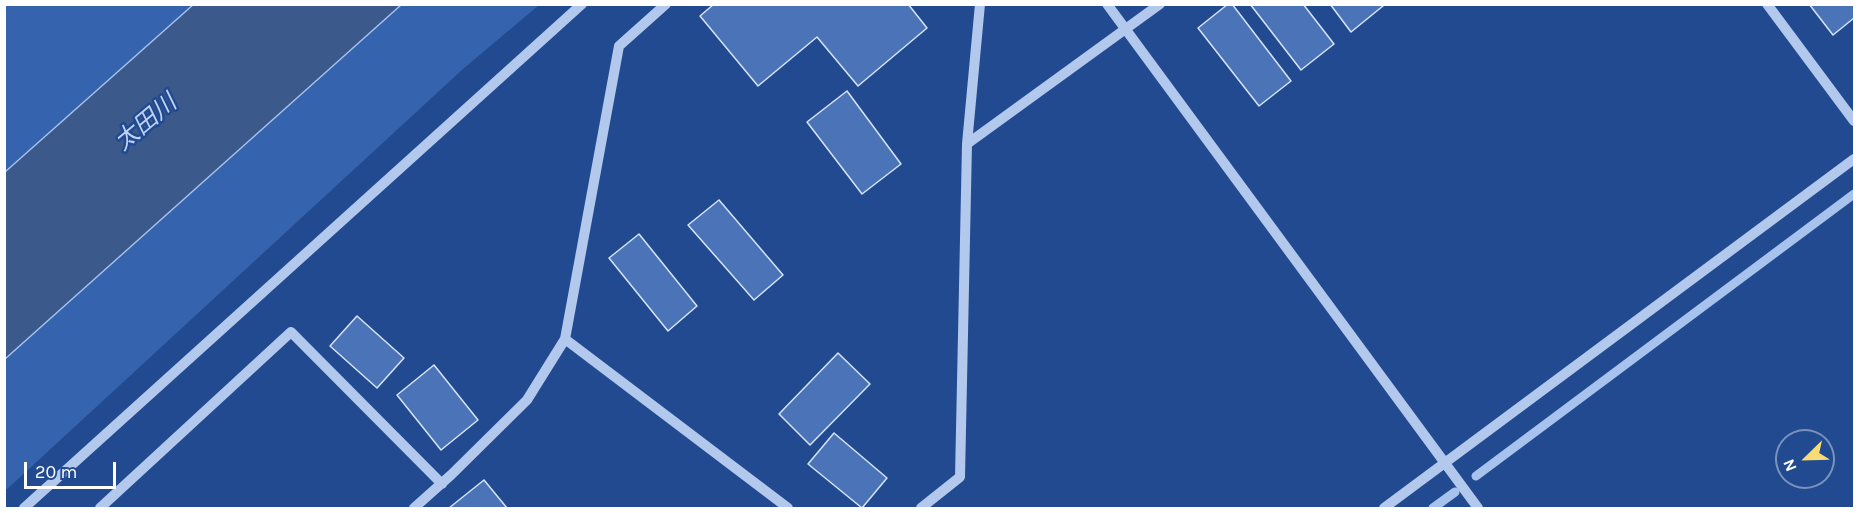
<!DOCTYPE html>
<meta charset="utf-8">
<style>
body{margin:0}
#map{position:relative;width:1859px;height:513px;overflow:hidden;background:#224a90;font-family:Karla,sans-serif}
canvas{display:block}
.frame{position:absolute;inset:0;border:6px solid #fff;pointer-events:none}
.north{position:absolute;left:1775px;top:429px;width:60px;height:60px;box-sizing:border-box;background:#224a90;border:2px solid #7a92bc;border-radius:50%;rotate:247deg;font-size:16px;font-weight:700;line-height:24px;text-align:center;color:#fff}
.north::after{content:'';display:block;margin:auto;width:21px;height:27px;background:#f8db74;clip-path:polygon(50% 0,100% 100%,50% 72%,0 100%)}
.scale{position:absolute;left:24px;top:462px;width:92px;height:27px;box-sizing:border-box;border:3px solid #fff;border-top:0;padding-left:8px;font-size:18px;line-height:21px;white-space:nowrap;color:#fff;-webkit-text-stroke:4px #224a90;paint-order:stroke}
</style>
<div id="map">
<canvas width="1859" height="513"></canvas>
<div class="frame"></div>
<div class="north">N</div>
<div class="scale">20 m</div>
</div>
<script>
const c = document.querySelector('canvas').getContext('2d');
c.lineJoin = 'round';
function fillPath(path, color) { c.fillStyle = color; c.fill(path, 'evenodd'); }
const poly = rows => new Path2D(rows.map(r => 'M' + r).join(''));
function trace(path, color, width, dash) { c.strokeStyle = color; c.lineWidth = width; c.lineCap = dash ? 'butt' : 'round'; c.setLineDash(dash || []); c.stroke(path); }
function label(font, color, halo, rows, align = 'center') {
  c.font = font + ' Karla,"Noto Sans JP",sans-serif'; c.lineWidth = 5; c.setLineDash([]); c.textBaseline = 'middle'; c.strokeStyle = halo; c.fillStyle = color; for (const [text, x, y, turn = 0] of rows) {
    c.save(); c.translate(x, y); c.rotate((+turn || 0) * Math.PI / 180); c.textAlign = isNaN(turn) ? turn : align; if (halo) c.strokeText(text, 0, 0); c.fillText(text, 0, 0); c.restore();
  }
}
fillPath(poly([
 [5,5,539,5,463,69,5,491]
]), '#3563ad');
const water = poly([
 [194,4,401,5,5,359,5,172,194,4]
]);
fillPath(water, '#3c598c');
trace(water, '#a6c2ed', 1.5);
trace(poly([
 [1476,476,1854,194],
 [1433,508,1455,492]
]), '#a6c2ed', 9);
const building = poly([
 [714,4,908,4,927,28,858,86,817,37,758,86,700,16,714,4],
 [1228,4,1232,4,1291,81,1259,106,1198,28,1228,4],
 [1250,4,1303,4,1334,44,1301,70,1250,4],
 [1330,4,1382,4,1383,6,1351,32,1330,4],
 [1809,4,1854,4,1854,18,1833,35,1809,4],
 [847,91,901,164,862,194,807,122,847,91],
 [719,200,783,275,754,300,688,225,719,200],
 [639,234,697,306,668,331,609,258,639,234],
 [357,316,404,358,377,388,330,346,357,316],
 [838,353,870,384,810,445,779,414,838,353],
 [434,365,478,420,441,450,397,395,434,365],
 [834,433,887,478,862,508,808,464,834,433],
 [484,480,507,508,449,508,484,480]
]);
fillPath(building, '#4b73b7');
trace(building, '#d7e4f9', 1.5);
trace(poly([
 [1107,4,1478,508],
 [1767,4,1854,121],
 [967,144,1160,4],
 [565,339,788,508],
 [24,508,582,4],
 [100,508,291,332,442,484],
 [414,508,451,475,527,400,565,339,619,46,666,4],
 [921,508,960,477,967,144,980,4],
 [1384,508,1854,159]
]), '#b2c8ec', 10);
label('italic 24px', '#bed3f3', '#224a90', [
 ["太田川",146,123,-40]
]);
</script>
